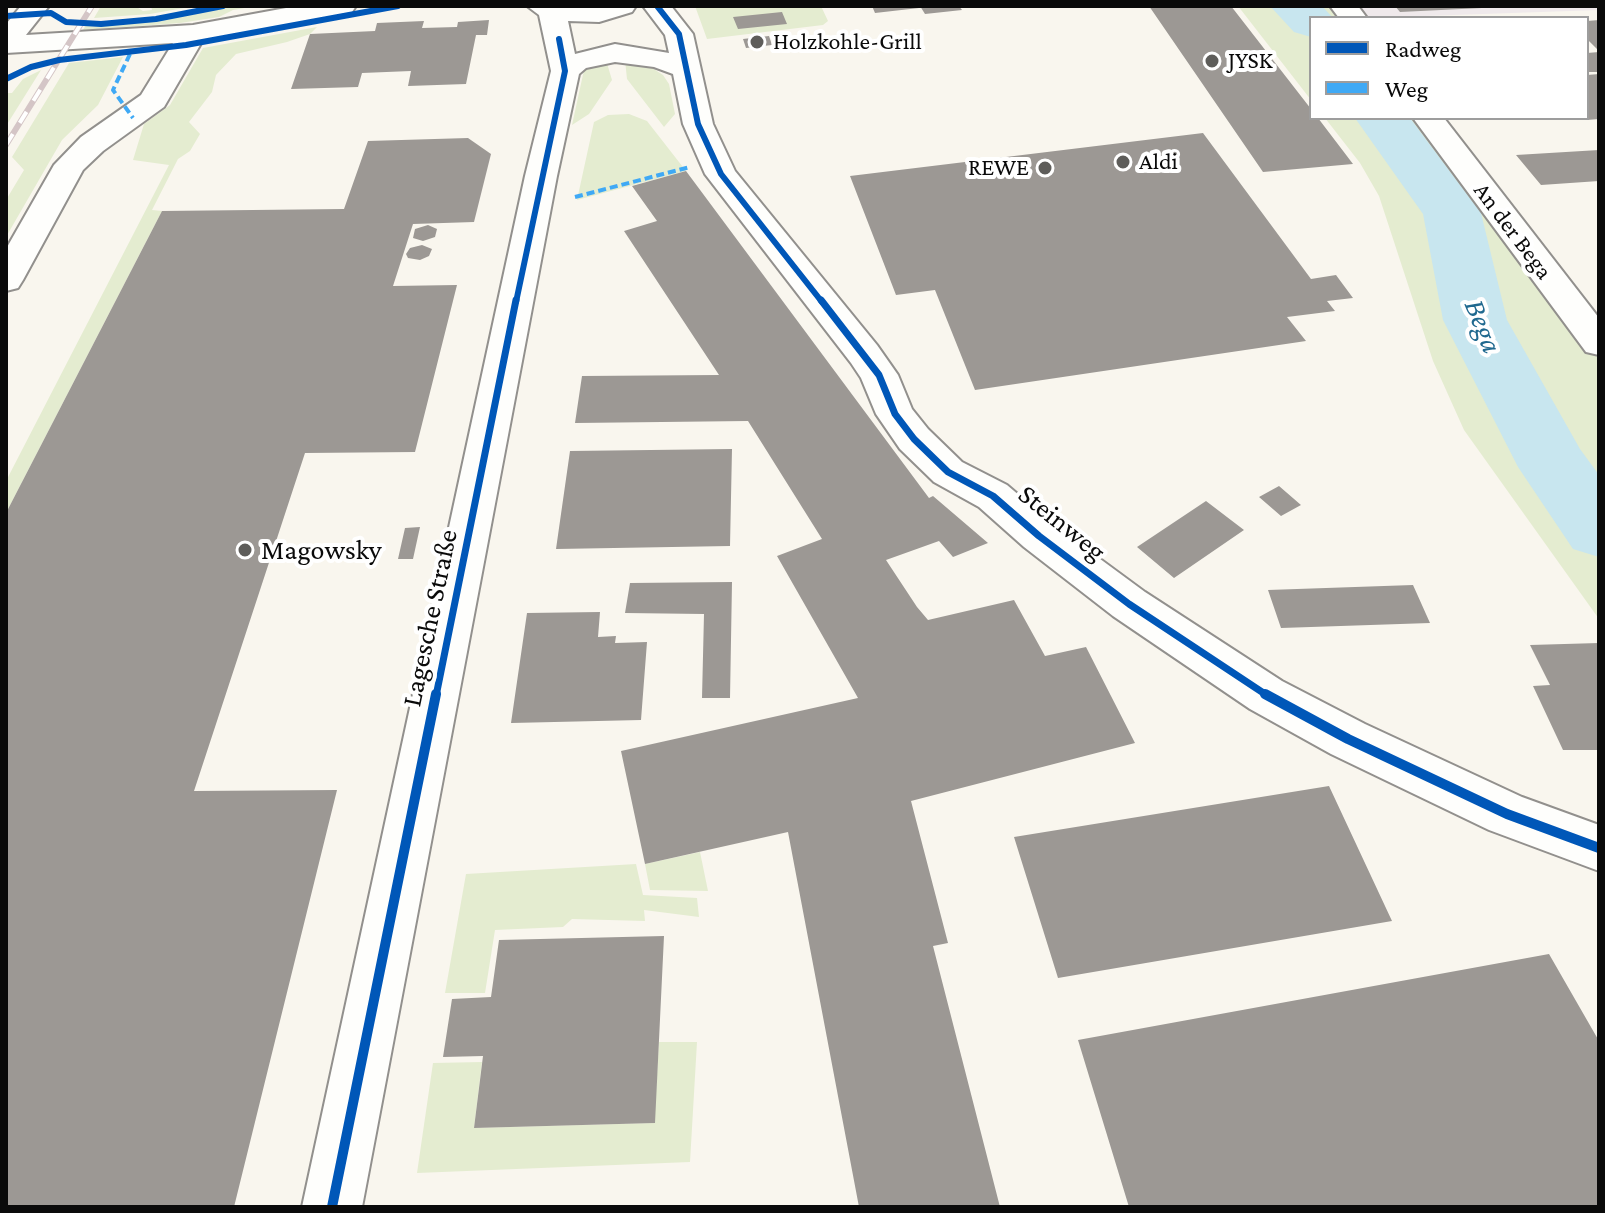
<!DOCTYPE html>
<meta charset="utf-8">
<style>
body{margin:0}
#map{position:relative;width:1605px;height:1213px;overflow:hidden;background:#f9f6ee;font-family:"Crimson Pro",serif}
canvas{display:block}
.frame{position:absolute;inset:0;border:8px solid #0a0a0a;pointer-events:none}
.legend{position:absolute;left:1309px;top:16px;width:280px;height:104px;box-sizing:border-box;background:#fff;border:2px solid #9d9d9d;margin:0;padding:10px 14px;list-style:none;font-size:24px;color:#0a0a0a}
.legend li{display:flex;align-items:center;gap:16px;height:40px}
.legend b{width:40px;border:2px solid #9d9d9d}
</style>
<div id="map">
<canvas width="1605" height="1213"></canvas>
<div class="frame"></div>
<ul class="legend">
<li><b style="height:10px;background:#0057b8"></b>Radweg</li>
<li><b style="height:10px;background:#3fa9f5"></b>Weg</li>
</ul>
</div>
<script>
const c = document.querySelector('canvas').getContext('2d');
c.lineJoin = 'round';
function fillPath(path, color) { c.fillStyle = color; c.fill(path, 'evenodd'); }
const poly = rows => new Path2D(rows.map(r => 'M' + r).join(''));
function trace(path, color, width, dash) { c.strokeStyle = color; c.lineWidth = width; c.lineCap = dash ? 'butt' : 'round'; c.setLineDash(dash || []); c.stroke(path); }
function label(font, color, halo, rows, align = 'center') {
  c.font = font + ' "Crimson Pro",serif'; c.lineWidth = 8; c.setLineDash([]); c.textBaseline = 'middle'; c.strokeStyle = halo; c.fillStyle = color; for (const [text, x, y, turn = 0] of rows) {
    c.save(); c.translate(x, y); c.rotate((+turn || 0) * Math.PI / 180); c.textAlign = isNaN(turn) ? turn : align; if (halo) c.strokeText(text, 0, 0); c.fillText(text, 0, 0); c.restore();
  }
}
fillPath(poly([
 [1358,6,1599,6,1599,10,1367,18]
]), '#efe9eb');
fillPath(poly([
 [101,6,135,6,143,11,152,10,151,6,195,6,150,14,94,18],
 [231,6,256,6,233,10,219,17,180,23,83,30,86,25,155,21],
 [695,6,821,6,828,21,823,25,707,39],
 [1238,6,1335,6,1344,18,1311,18,1311,100],
 [317,27,310,34,287,42,236,54,216,75,212,92,189,122,200,134,190,151,178,159,152,210,162,211,6,513,6,481,169,165,133,160,144,124,170,105,203,48],
 [123,57,98,105,62,140,6,237,6,200,24,170,12,157,69,63],
 [606,60,612,80,589,114,572,125,584,70],
 [625,60,649,66,663,75,669,84,675,114,664,127,627,79],
 [41,70,6,126,6,93,12,93,23,79],
 [629,114,647,121,686,171,577,200,594,122,608,115],
 [1325,118,1419,118,1599,360,1599,619,1464,430,1433,361,1379,196,1360,163],
 [700,852,708,891,650,890,645,864],
 [636,864,643,895,697,898,699,917,644,910,645,921,572,919,563,927,495,930,485,993,445,993,466,874],
 [659,1042,697,1042,690,1162,417,1173,433,1063,482,1062,474,1128,654,1123]
]), '#e4ecd0');
fillPath(poly([
 [1270,6,1322,6,1333,18,1311,18,1311,37,1294,32,1270,6],
 [1355,118,1410,118,1481,213,1507,320,1580,449,1599,475,1599,557,1573,549,1518,467,1443,320,1423,214,1355,118]
]), '#c8e6ef');
fillPath(poly([
 [872,6,919,6,919,8,875,13],
 [920,6,959,6,962,10,925,14],
 [1149,6,1231,6,1311,109,1311,118,1318,118,1353,164,1263,172],
 [1395,6,1482,6,1482,8,1400,12],
 [782,12,787,24,738,29,733,17],
 [489,20,487,35,476,35,466,84,408,86,411,71,362,73,358,87,291,89,310,34,375,31,377,23,424,21,422,28,457,27,458,22],
 [1599,20,1599,51,1587,39,1587,21],
 [769,36,772,45,746,48,743,39],
 [1599,52,1599,72,1587,72,1587,53],
 [1599,74,1599,119,1587,120,1587,75],
 [1203,133,1311,279,1336,275,1353,298,1327,301,1335,311,1287,317,1306,341,975,390,935,290,896,295,850,176],
 [468,138,491,154,474,222,413,224,393,286,457,285,415,452,305,453,194,791,337,790,234,1207,6,1207,6,513,162,211,344,209,368,141],
 [1599,150,1599,181,1541,185,1516,155],
 [686,171,929,498,933,496,988,543,953,557,939,541,886,560,917,607,928,620,1014,600,1045,656,1086,647,1135,743,911,801,948,943,933,946,1000,1207,859,1207,788,832,645,864,621,751,858,698,777,556,822,539,748,421,575,423,582,376,719,375,624,231,657,221,632,186],
 [428,225,437,229,435,237,423,241,413,238,415,229],
 [422,245,432,249,429,256,420,260,408,258,406,254,410,248],
 [732,449,730,546,556,549,570,451],
 [1279,486,1301,505,1281,516,1259,497],
 [1206,501,1244,530,1174,578,1137,547],
 [420,527,413,559,398,559,405,528],
 [732,582,730,698,702,698,704,614,625,613,630,583],
 [1413,585,1430,623,1281,628,1268,590],
 [600,612,598,637,616,636,615,643,647,642,641,720,511,723,527,613],
 [1599,643,1599,750,1563,750,1533,686,1550,685,1530,645],
 [1329,786,1392,921,1058,978,1014,837],
 [664,936,655,1123,474,1128,483,1056,443,1057,452,999,491,997,499,940],
 [1549,954,1599,1041,1599,1207,1129,1207,1078,1040]
]), '#9c9894');
const minor = poly([
 [21,6,49,6,26,35,193,25,297,6,356,6,352,12,342,14,203,40,164,107,103,151,83,170,23,280,18,288,6,291,6,249,54,165,81,137,141,95,173,43,6,53,6,24,21,6],
 [527,6,636,6,632,12,599,22,568,21,575,54,615,44,669,53,665,35,643,6,671,6,693,34,713,124,735,171,877,345,898,375,912,409,928,429,962,462,1007,485,1054,525,1145,592,1282,681,1365,724,1522,797,1599,825,1599,871,1489,830,1331,754,1250,709,1113,616,1024,547,979,507,934,482,900,449,876,414,861,378,851,363,705,174,683,124,673,74,654,67,615,62,586,68,579,74,557,176,362,1207,302,1207,525,176,551,71,539,15,527,6],
 [1330,6,1358,6,1367,18,1339,18,1330,6],
 [1413,118,1444,118,1599,318,1599,355,1586,352,1413,118]
]);
trace(minor, '#92908d', 4);
fillPath(minor, '#fefefc');
const rail = poly([
 [6,145,92,6]
]);
trace(rail, '#d4c5c6', 6);
trace(rail, '#fff', 4, [13]);
trace(poly([
 [130,54,113,90,133,118],
 [575,197,690,167]
]), '#3fa9f5', 4, [8, 4]);
trace(poly([
 [657,6,679,34,698,124,721,174,822,302],
 [6,16,51,13,66,22,101,24,156,19,223,6],
 [6,79,31,67,59,60,186,45,398,6],
 [516,302,565,71,559,39]
]), '#0057b8', 6);
trace(poly([
 [821,300,879,375,895,414,914,439,948,472,993,496,1039,536,1129,604,1268,696],
 [436,696,516,300]
]), '#0057b8', 7);
trace(poly([
 [1265,694,1348,739,1507,814,1599,848],
 [332,1207,436,694]
]), '#0057b8', 10);
for (const [x, y, r, color] of [
 [757,42,8,"#5e5d5a"],
 [1212,61,8,"#5e5d5a"],
 [1123,162,8,"#5e5d5a"],
 [1045,168,8,"#5e5d5a"],
 [245,550,8,"#5e5d5a"]
]) { const dot = new Path2D(); dot.arc(x, y, r, 0, 2 * Math.PI); c.fillStyle = color; c.fill(dot); trace(dot, '#fff', 3); }
label('24px', '#0a0a0a', '#fff', [
 ["Holzkohle-Grill",773,42],
 ["JYSK",1228,61],
 ["Aldi",1139,162],
 ["REWE",1029,168,"right"]
], 'left');
label('24px', '#0a0a0a', '#fff', [
 ["An der Bega",1513,231,53]
]);
label('28px', '#0a0a0a', '#fff', [
 ["Steinweg",1062,523,39],
 ["Lagesche Straße",430,618,-78]
]);
label('28px', '#0a0a0a', '#fff', [
 ["Magowsky",261,550]
], 'left');
label('italic 30px', '#20698f', '#fff', [
 ["Bega",1483,326,68]
]);
</script>
